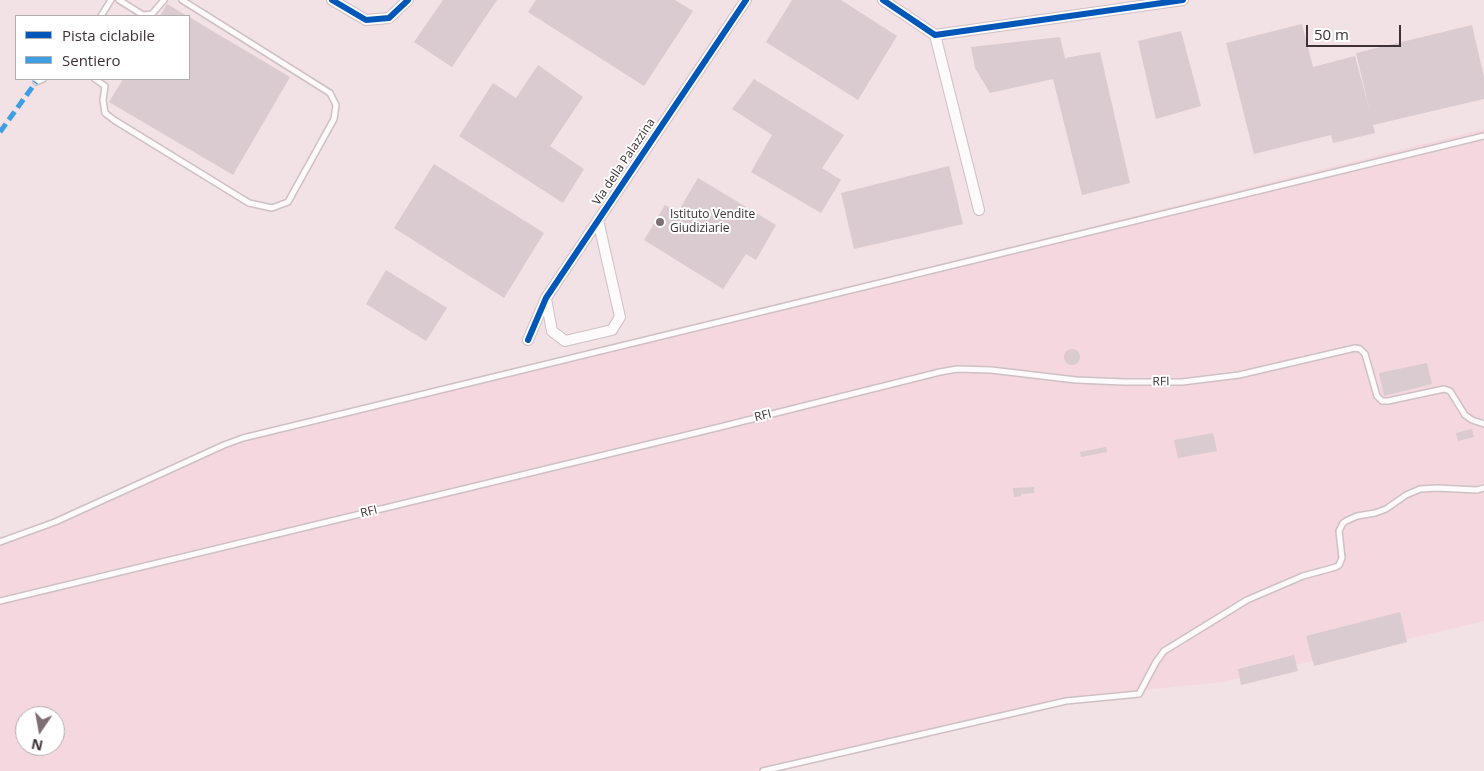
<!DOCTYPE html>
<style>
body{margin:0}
#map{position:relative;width:1484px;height:771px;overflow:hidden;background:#f2e1e5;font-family:"Open Sans",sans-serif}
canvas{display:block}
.legend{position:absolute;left:15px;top:15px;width:175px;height:65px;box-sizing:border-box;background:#fff;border:1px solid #b2adae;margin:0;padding:6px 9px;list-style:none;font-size:15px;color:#3e3135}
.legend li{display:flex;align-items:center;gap:10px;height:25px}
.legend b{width:25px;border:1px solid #b2adae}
.north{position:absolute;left:15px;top:706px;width:50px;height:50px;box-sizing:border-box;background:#fff;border:1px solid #b2adae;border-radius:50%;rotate:192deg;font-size:14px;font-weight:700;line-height:20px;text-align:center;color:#3e3135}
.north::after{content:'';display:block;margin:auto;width:18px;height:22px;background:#7d6f73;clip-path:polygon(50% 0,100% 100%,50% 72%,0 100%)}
.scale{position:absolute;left:1306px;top:25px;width:95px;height:22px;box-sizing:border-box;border:2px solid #3e3135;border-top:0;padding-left:6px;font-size:15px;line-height:18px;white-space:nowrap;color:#3e3135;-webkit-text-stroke:4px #fff;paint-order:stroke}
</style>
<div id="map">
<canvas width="1484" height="771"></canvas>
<ul class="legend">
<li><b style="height:6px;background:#0057b8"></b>Pista ciclabile</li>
<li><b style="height:6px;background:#3f9de2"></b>Sentiero</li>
</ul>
<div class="north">N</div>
<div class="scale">50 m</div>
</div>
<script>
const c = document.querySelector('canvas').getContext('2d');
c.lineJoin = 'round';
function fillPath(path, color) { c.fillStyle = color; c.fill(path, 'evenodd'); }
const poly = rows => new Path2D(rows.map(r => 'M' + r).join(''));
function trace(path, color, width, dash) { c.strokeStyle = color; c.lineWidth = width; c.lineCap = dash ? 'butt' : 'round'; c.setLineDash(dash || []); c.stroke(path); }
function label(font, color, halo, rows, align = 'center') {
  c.font = font + ' "Open Sans",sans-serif'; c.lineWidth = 4; c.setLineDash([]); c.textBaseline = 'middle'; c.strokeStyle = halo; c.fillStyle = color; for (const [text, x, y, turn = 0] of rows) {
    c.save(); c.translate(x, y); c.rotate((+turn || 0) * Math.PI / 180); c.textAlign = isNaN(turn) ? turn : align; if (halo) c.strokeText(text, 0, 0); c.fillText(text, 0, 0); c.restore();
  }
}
fillPath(poly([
 [1484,129,1484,621,1222,682,1082,696,780,771,0,771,0,537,39,524,77,508,240,435,1046,238],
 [25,716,55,716,55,746,25,746]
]), '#f5d7df');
fillPath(poly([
 [443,0,497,0,452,67,414,42],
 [536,0,675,0,693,11,644,86,528,12],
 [792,0,841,0,897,36,858,100,766,42],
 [167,4,187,16,160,16],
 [189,17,290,77,233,175,109,102,123,79,189,79],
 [1302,24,1313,67,1355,56,1370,112,1356,53,1472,25,1484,77,1484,99,1373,125,1375,133,1333,143,1331,135,1254,154,1226,43],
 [1181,31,1201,106,1156,119,1138,41],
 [1060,37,1065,58,1100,52,1130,183,1082,195,1053,79,990,93,975,68,971,47],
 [538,65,583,97,550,146,584,169,563,203,459,136,493,83,516,98],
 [754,79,844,135,822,168,841,180,821,213,751,172,772,135,732,109],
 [434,164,544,233,504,298,394,228],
 [949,166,963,224,854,249,841,193],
 [698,178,776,225,756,260,746,254,723,289,644,240,665,205,678,212],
 [386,270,447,308,426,341,366,304],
 '1064 357a8 8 0 1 1 16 0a8 8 0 1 1-16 0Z',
 [1427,363,1432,384,1384,396,1379,373],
 [1472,429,1474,437,1458,441,1456,433],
 [1213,433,1217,451,1178,458,1174,440],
 [1106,447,1107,452,1081,457,1080,452],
 [1034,487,1034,493,1021,494,1021,496,1014,497,1013,488],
 [1400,612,1407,642,1314,666,1306,636],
 [1294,655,1298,671,1241,685,1238,669]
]), '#d9cbcf');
const lane = poly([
 [119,0,143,15,152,14,164,0],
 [101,16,111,0],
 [95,79,105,86,103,100,105,113,114,120,249,203,272,208,288,202,334,119,336,105,330,93,182,0],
 [36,82,43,79],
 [0,542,55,522,224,445,243,438,1484,136],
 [0,601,716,428,940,372,957,369,991,370,1076,380,1124,382,1182,382,1239,375,1355,348,1360,349,1365,354,1377,396,1382,401,1388,401,1444,389,1450,391,1465,415,1472,420,1484,424],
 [763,771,1066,701,1139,694,1156,662,1164,651,1169,648,1247,600,1303,576,1336,567,1339,565,1342,558,1339,531,1343,523,1346,521,1357,516,1375,513,1386,509,1406,495,1420,489,1437,488,1477,490,1484,488]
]);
const street = poly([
 [332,0,366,20,389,18,408,0],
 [883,0,935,35,1183,0],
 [935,35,979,210],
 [546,299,552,331,565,341,612,330,620,317,598,220],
 [528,340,546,298,746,0]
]);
trace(lane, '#cec0c4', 8);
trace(street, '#cec0c4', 12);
trace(lane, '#fdfafb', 5);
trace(street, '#fdfafb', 10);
trace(poly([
 [0,132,36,82]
]), '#3f9de2', 5, [10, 5]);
trace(poly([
 [332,0,366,20,389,18,408,0],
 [883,0,935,35,1183,0],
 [528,340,546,298,746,0]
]), '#0057b8', 6);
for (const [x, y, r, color] of [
 [660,222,5,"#7d6f73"]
]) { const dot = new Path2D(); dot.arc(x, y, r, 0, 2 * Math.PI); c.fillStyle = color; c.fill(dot); trace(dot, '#fff', 2); }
label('12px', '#3e3135', '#fff', [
 ["Via della Palazzina",624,162,-56],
 ["RFI",1161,382,-1],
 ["RFI",763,416,-14],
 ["RFI",369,512,-14]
]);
label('12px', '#3e3135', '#fff', [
 ["Istituto Vendite",670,215],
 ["Giudiziarie",670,229]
], 'left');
</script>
